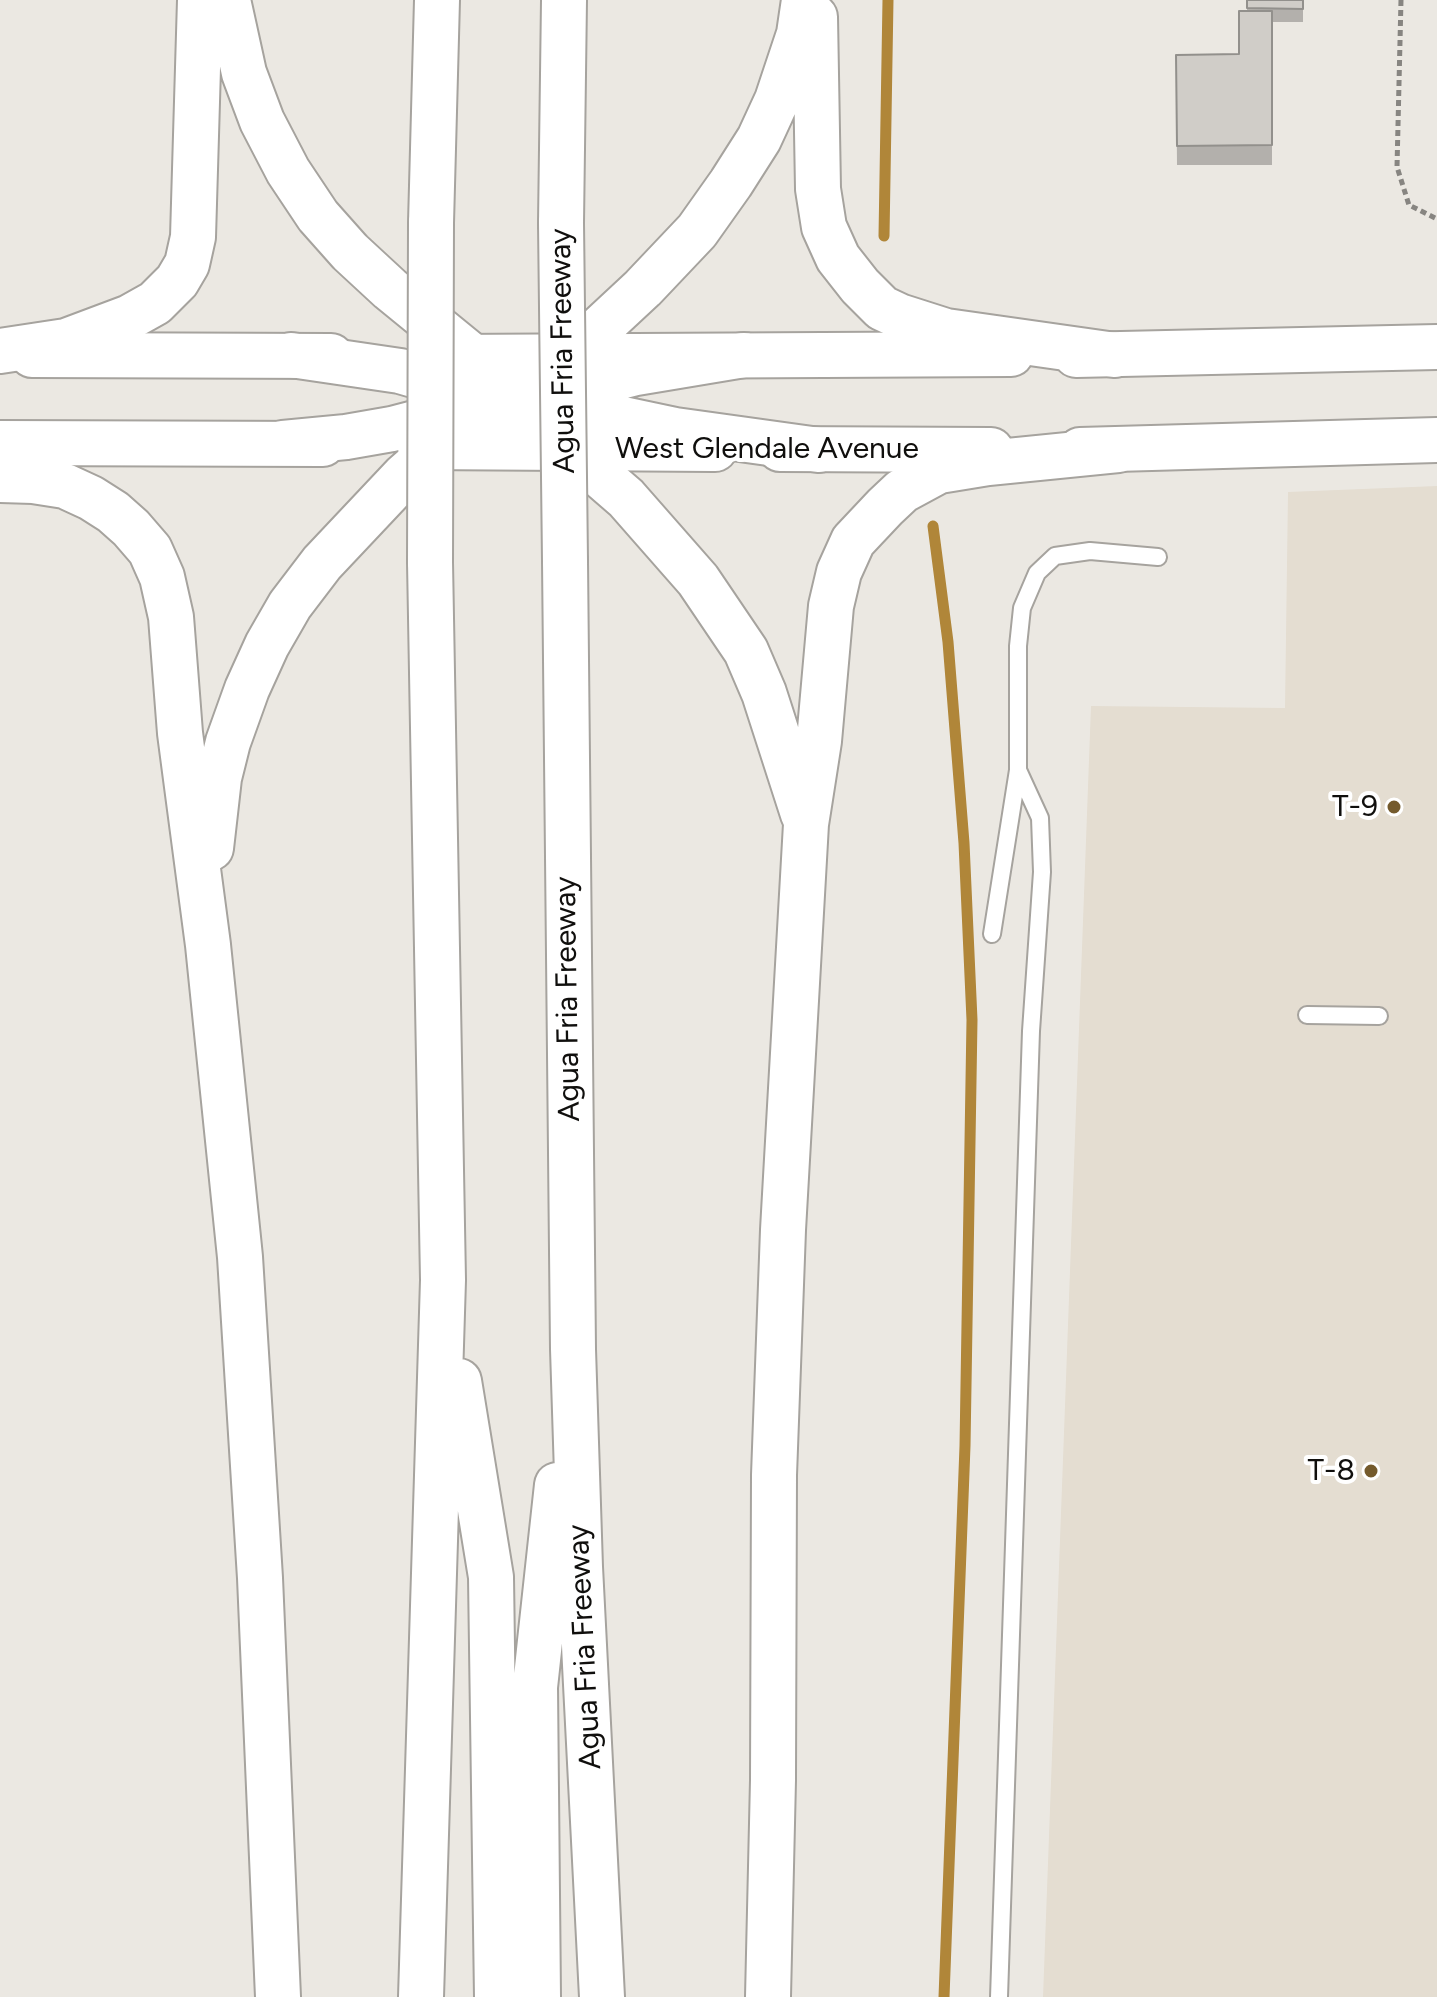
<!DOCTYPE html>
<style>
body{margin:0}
canvas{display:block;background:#ebe8e2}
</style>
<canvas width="1437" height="1997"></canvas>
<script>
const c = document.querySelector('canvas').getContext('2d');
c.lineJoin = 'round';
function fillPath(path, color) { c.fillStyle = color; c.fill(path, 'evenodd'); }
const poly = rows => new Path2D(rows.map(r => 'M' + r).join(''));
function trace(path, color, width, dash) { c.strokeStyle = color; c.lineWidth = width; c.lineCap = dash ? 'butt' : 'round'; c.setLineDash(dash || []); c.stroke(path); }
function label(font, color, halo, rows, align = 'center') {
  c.font = font + ' Figtree,sans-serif'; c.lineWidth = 8; c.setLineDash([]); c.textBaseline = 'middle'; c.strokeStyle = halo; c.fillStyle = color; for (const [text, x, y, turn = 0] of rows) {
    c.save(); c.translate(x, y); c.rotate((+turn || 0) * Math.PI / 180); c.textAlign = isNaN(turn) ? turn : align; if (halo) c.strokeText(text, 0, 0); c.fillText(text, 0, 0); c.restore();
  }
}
fillPath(poly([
 [1437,486,1437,1997,1043,1997,1091,706,1285,708,1288,492]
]), '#e4ddd1');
trace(poly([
 [884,236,888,0],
 [933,526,948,642,964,843,972,1020,965,1446,944,1997]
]), '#b08639', 11);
const lane = poly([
 [992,934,1018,770,1018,646,1022,608,1037,573,1055,556,1090,551,1158,557],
 [1307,1015,1379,1016],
 [999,1997,1031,1031,1042,872,1040,818,1018,770]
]);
const secondary = poly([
 [32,355,331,356],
 [1076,355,1437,347],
 [448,357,1011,354],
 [0,443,323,444],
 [420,447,715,449],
 [780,449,991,450],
 [1080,450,1437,440]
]);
const highway = poly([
 [228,0,244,73,262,121,288,171,318,216,350,252,390,289,472,356,513,388,571,408,675,430,819,450],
 [815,17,818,189,824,227,838,258,860,286,882,308,899,316,946,331,1115,355],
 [431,223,437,0],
 [561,223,564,0],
 [0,351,66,341,130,317,155,303,177,281,187,264,193,237,200,0],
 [291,355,400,371,490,397,544,427,626,498,698,580,746,651,764,693,803,814],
 [535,377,571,355,643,288,697,231,731,183,759,139,777,100,799,34,804,0],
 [283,443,346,437,392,429,434,418,464,407],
 [0,480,33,481,65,486,91,498,113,512,131,528,150,550,162,577,171,617,180,733,208,945,240,1257,260,1578,278,1997],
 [565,561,573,1349,580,1567,602,1997],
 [211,848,219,778,228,742,247,689,267,645,290,605,322,563,404,476,437,447,479,423,538,398,636,373,744,355],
 [459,1381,491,1577,497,1997],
 [421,1997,443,1280,430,562],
 [538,1997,535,1687,557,1485],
 [768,1997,773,1780,774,1475,783,1230,806,824,819,741,831,606,839,572,853,541,885,507,902,491,939,471,988,463,1118,450]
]);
trace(lane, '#a6a39e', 20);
trace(secondary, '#a6a39e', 48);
trace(highway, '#a6a39e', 48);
trace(poly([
 [1401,0,1397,167,1409,205,1437,219]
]), '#878581', 5, [6, 4]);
trace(lane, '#fff', 16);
trace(secondary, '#fff', 44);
trace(highway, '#fff', 44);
const highwayBridge = poly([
 [561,223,565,561],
 [430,562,431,223]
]);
trace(highwayBridge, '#a6a39e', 48, []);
trace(highwayBridge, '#fff', 44);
fillPath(poly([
 [1247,0,1303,0,1303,22,1272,22,1272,165,1177,165,1176,55,1239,54,1247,11]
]), '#b3b0ac');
const building = poly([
 [1247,0,1303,0,1303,9,1247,8,1247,0],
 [1239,11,1272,11,1272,145,1177,146,1176,55,1239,54,1239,11]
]);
fillPath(building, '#d0cdc8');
trace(building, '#92908c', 2);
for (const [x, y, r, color] of [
 [1394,807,8,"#745a2c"],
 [1371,1471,8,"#745a2c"]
]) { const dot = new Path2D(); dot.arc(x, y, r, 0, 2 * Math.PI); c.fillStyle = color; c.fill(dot); trace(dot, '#fff', 3); }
label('30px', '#100f0d', '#fff', [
 ["Agua Fria Freeway",563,351,-91],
 ["West Glendale Avenue",767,449],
 ["Agua Fria Freeway",568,999,-91],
 ["Agua Fria Freeway",585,1647,-93]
]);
label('30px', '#100f0d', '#fff', [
 ["T-9",1378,807],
 ["T-8",1355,1471]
], 'right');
</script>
